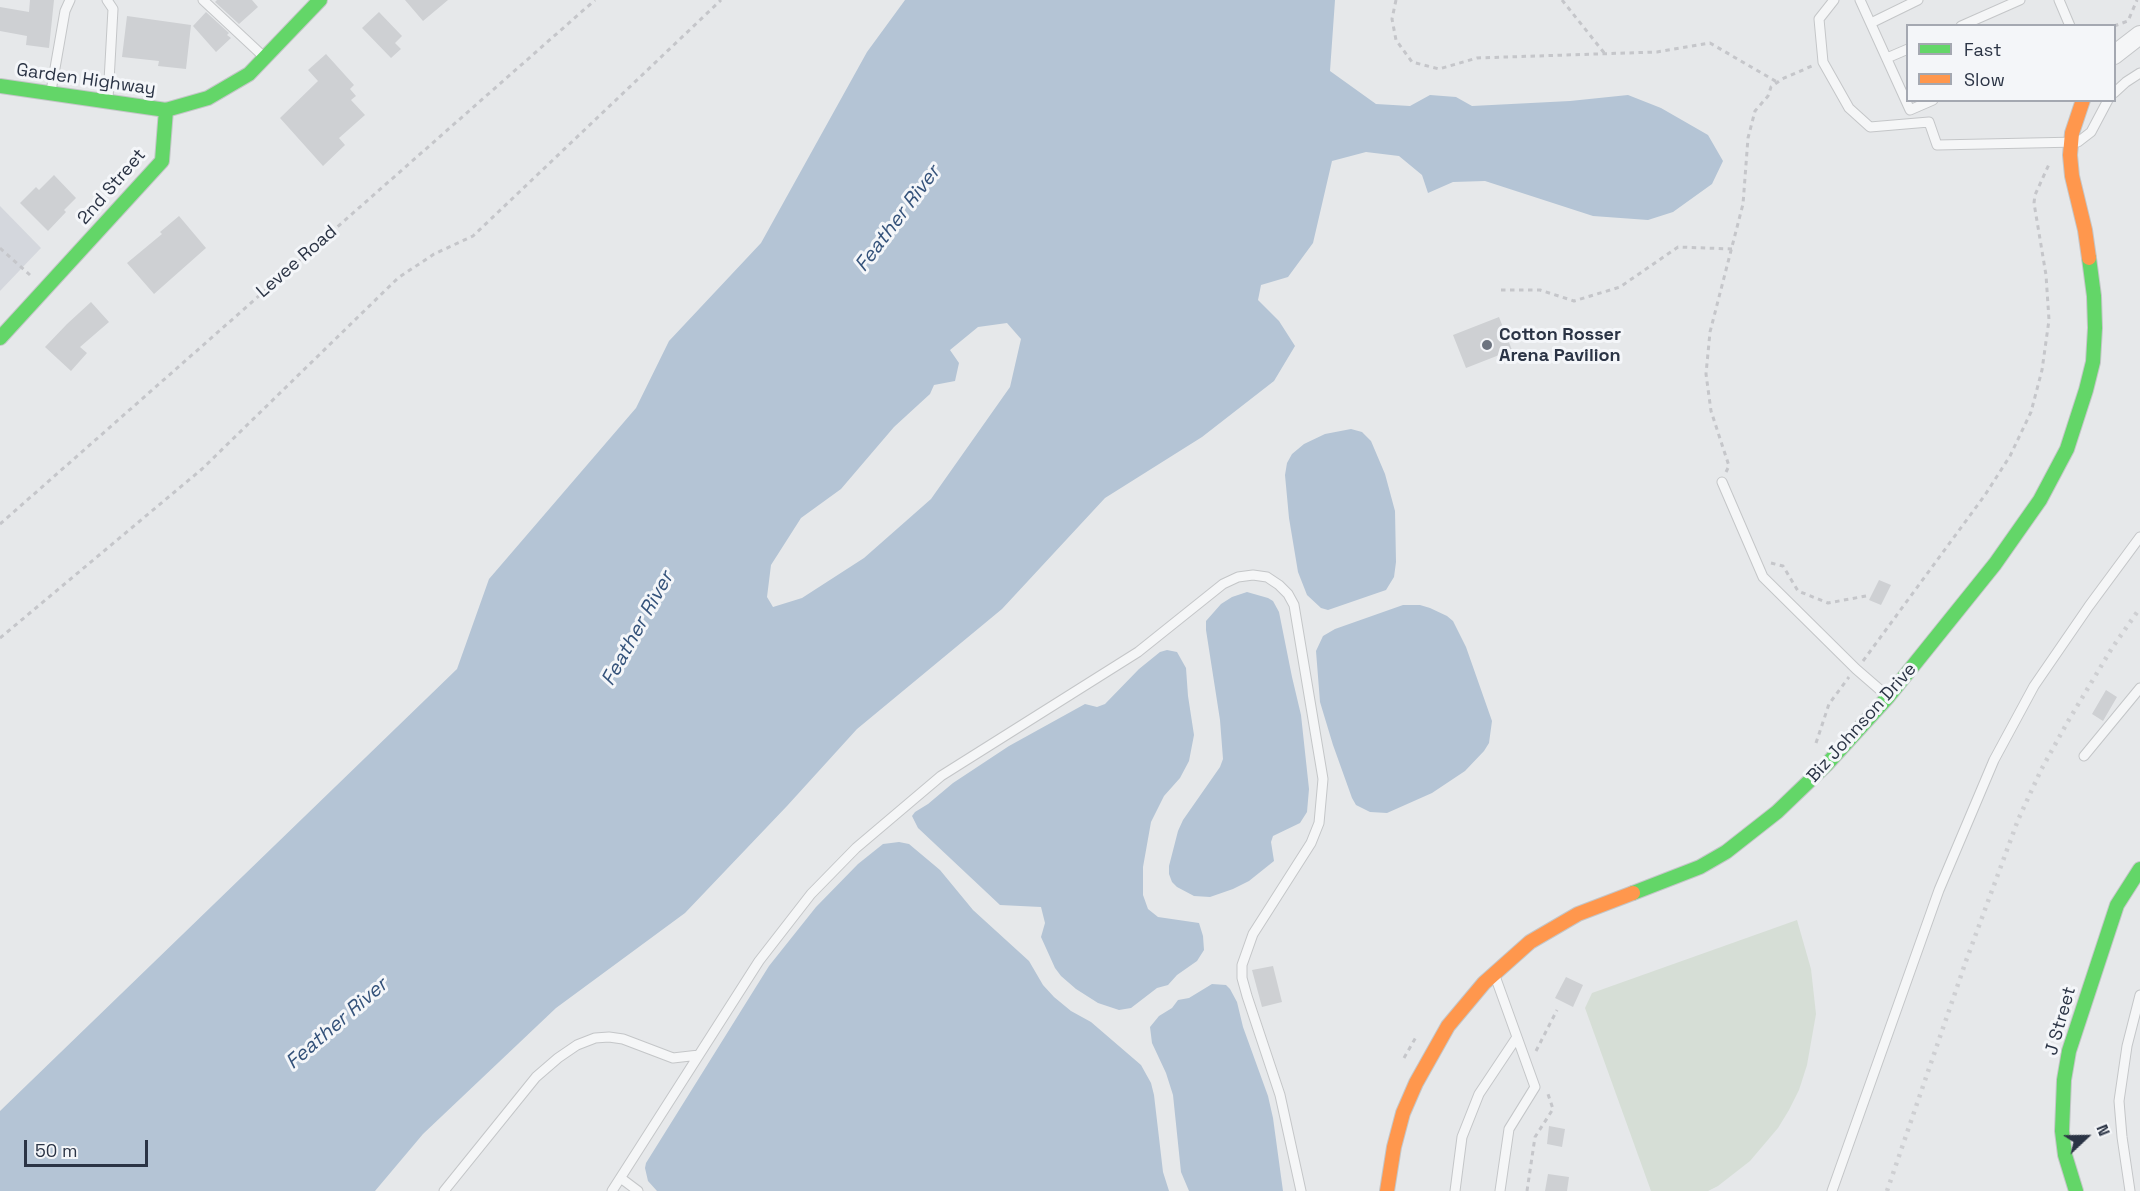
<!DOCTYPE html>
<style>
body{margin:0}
#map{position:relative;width:2140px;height:1191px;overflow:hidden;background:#e6e8ea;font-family:"Space Grotesk",sans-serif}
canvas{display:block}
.legend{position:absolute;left:1906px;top:24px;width:210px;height:78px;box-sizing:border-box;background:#f4f6f9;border:2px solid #a4a8b1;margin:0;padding:8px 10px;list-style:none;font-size:18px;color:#2b3445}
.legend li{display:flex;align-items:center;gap:12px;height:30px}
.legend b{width:30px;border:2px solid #a4a8b1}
.north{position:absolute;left:2056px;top:1107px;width:60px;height:60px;-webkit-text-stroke:4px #f4f6f9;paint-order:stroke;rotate:68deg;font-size:16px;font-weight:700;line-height:24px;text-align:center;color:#2b3445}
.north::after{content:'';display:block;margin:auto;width:21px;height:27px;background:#2b3445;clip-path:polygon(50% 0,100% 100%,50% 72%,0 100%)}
.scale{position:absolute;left:24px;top:1140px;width:124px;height:27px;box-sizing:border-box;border:3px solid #2b3445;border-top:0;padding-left:8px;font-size:18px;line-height:21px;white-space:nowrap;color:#2b3445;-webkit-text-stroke:4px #f4f6f9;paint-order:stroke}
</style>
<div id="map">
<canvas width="2140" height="1191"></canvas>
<ul class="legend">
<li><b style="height:8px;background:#63d668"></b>Fast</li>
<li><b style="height:8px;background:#ff974d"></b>Slow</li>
</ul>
<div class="north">N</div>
<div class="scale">50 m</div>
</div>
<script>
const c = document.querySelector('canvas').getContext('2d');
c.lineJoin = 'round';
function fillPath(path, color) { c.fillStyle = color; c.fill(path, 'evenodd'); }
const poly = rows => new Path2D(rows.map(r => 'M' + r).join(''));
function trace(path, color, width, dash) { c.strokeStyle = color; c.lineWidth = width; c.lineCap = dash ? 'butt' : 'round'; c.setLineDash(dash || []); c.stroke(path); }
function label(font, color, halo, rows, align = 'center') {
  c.font = font + ' "Space Grotesk",sans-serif'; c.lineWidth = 6; c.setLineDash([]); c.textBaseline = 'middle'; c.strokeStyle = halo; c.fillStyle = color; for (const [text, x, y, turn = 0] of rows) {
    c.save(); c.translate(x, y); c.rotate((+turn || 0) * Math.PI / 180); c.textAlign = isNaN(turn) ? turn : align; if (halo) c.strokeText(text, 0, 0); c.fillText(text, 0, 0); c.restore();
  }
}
fillPath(poly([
 [0,206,41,248,0,291]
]), '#d4d7dd');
fillPath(poly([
 [1797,920,1811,969,1816,1014,1807,1065,1799,1090,1789,1110,1778,1128,1750,1161,1718,1186,1708,1191,1651,1191,1585,1008,1592,993]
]), '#d6ded6');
fillPath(poly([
 [905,0,1335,0,1330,71,1376,104,1410,106,1430,95,1456,97,1472,106,1570,101,1628,95,1661,108,1708,135,1723,161,1712,184,1673,212,1648,220,1593,216,1485,181,1453,182,1428,193,1422,175,1399,156,1366,152,1332,161,1313,243,1288,277,1261,285,1258,300,1279,321,1295,346,1274,381,1202,437,1105,498,1002,609,857,729,787,806,685,913,556,1008,423,1134,375,1191,0,1191,0,1111,457,669,489,579,636,408,669,341,761,243,867,52],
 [1007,323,1021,339,1010,387,931,499,864,558,802,598,773,607,767,597,771,565,801,518,841,489,894,427,930,394,934,385,955,381,959,363,950,350,978,327],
 [1351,429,1362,432,1371,441,1385,474,1395,511,1396,562,1394,577,1386,590,1328,610,1321,608,1307,595,1298,572,1289,518,1285,475,1287,463,1292,454,1304,444,1325,434],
 [1247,592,1268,598,1273,601,1279,612,1292,677,1301,715,1309,789,1307,812,1300,823,1273,836,1271,842,1274,861,1249,881,1233,889,1210,897,1194,896,1177,887,1172,882,1169,874,1169,866,1178,831,1183,820,1220,767,1223,759,1220,720,1206,630,1206,621,1221,604,1232,597],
 [1403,605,1420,605,1430,608,1447,616,1453,621,1466,647,1492,721,1489,743,1484,751,1465,771,1432,793,1387,813,1370,812,1356,805,1352,798,1333,745,1320,702,1316,651,1323,636,1335,629],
 [1167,650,1177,652,1186,668,1188,696,1194,735,1189,761,1180,778,1164,796,1151,822,1143,867,1143,895,1148,909,1158,917,1199,923,1203,936,1204,950,1197,961,1177,975,1168,985,1157,988,1131,1008,1119,1010,1098,1003,1076,989,1061,976,1055,968,1041,937,1045,923,1041,907,1000,905,918,828,912,816,915,812,928,804,953,783,1009,746,1085,704,1097,707,1105,704,1139,669,1160,652],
 [899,842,909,844,940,870,973,910,1029,961,1043,985,1054,997,1071,1011,1091,1022,1141,1065,1151,1083,1154,1095,1163,1172,1169,1191,657,1191,648,1181,645,1168,646,1163,769,966,816,907,858,864,883,844],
 [1212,984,1226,985,1230,989,1237,1002,1243,1027,1268,1096,1273,1118,1283,1191,1189,1191,1181,1172,1173,1095,1166,1073,1152,1043,1150,1027,1159,1016,1172,1008,1178,1000,1189,998]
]), '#b4c4d5');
fillPath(poly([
 [30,0,54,0,49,48,26,45,27,36,0,31,0,7,29,12],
 [217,0,252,0,258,7,239,24,215,2],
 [405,0,448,0,423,21],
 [206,12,229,33,227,35,231,38,216,52,193,26],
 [379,12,402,36,395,43,401,49,391,58,362,28],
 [127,16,191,25,186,69,158,66,159,61,122,57],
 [326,54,354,85,350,89,356,96,351,100,365,115,339,138,345,145,323,166,280,118,318,81,308,70],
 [54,175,76,198,64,210,66,212,48,231,20,203,36,187,39,190],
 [179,216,206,248,154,294,127,263,162,234,160,232],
 [91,302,109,322,80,347,87,353,71,371,45,347,67,324],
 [1499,317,1512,350,1466,368,1453,335],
 [1879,580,1891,585,1881,605,1869,600],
 [2106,690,2117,697,2103,721,2092,714],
 [1273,966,1282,1002,1262,1007,1252,970],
 [1566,977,1583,985,1573,1007,1555,998],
 [1549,1126,1565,1129,1562,1147,1547,1144],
 [1548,1174,1569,1177,1567,1191,1545,1191]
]), '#ced0d3');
const lane = poly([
 [107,0,113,9,108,99],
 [203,0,263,56],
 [1834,0,1819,19,1823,62,1849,108,1870,127,1929,122,1937,145,2078,142,2091,132,2108,100],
 [1860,0,1910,110,1933,100],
 [2059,0,2070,26],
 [1871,23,1918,0],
 [1961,26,2020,0],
 [1887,58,1908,49],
 [51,91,65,11,70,0],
 [2114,93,2126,82,2140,73],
 [1722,482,1763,577,1856,669,1886,695],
 [2084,756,2140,688],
 [1495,976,1535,1087,1509,1129,1500,1191],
 [622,1179,638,1191],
 [444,1191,536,1077,558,1058,577,1045,595,1038,609,1037,623,1039,673,1058,699,1055],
 [612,1191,759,961,811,894,856,848,941,776,1138,652,1223,584,1238,577,1253,575,1267,577,1279,585,1288,594,1294,605,1323,779,1319,823,1311,843,1253,934,1242,965,1242,978,1247,996,1280,1095,1301,1191],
 [1455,1191,1462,1137,1479,1094,1517,1037],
 [1832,1191,1939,890,1994,760,2034,686,2089,606,2140,537],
 [2130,1191,2122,1137,2119,1101,2127,1046,2140,995]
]);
const street = poly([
 [2114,55,2140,35]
]);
const fast = poly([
 [0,86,166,110,208,98,249,74,320,0],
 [0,338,162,161,166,110],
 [1633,893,1700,867,1726,852,1777,812,1826,765,1888,697,1995,564,2040,500,2067,449,2086,390,2093,362,2095,328,2094,296,2089,258],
 [2076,1191,2065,1155,2062,1131,2064,1080,2069,1051,2117,905,2140,869]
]);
const slow = poly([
 [2083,100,2072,133,2070,155,2072,176,2085,230,2089,258],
 [1387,1191,1394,1147,1403,1113,1416,1083,1448,1026,1484,983,1530,942,1578,914,1633,893]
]);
trace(lane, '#c4c6c8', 11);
trace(street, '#c4c6c8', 20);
trace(fast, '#c4c6c8', 16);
trace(slow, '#c4c6c8', 16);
trace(poly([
 [1396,0,1392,19,1396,40,1412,62,1439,69,1477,58,1657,52,1710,43,1777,82],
 [1562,0,1605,54],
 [2114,26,2128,21,2137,0],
 [0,248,30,275],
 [1501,290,1540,290,1574,301,1620,287,1678,247,1732,249],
 [1726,472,1729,466,1711,411,1706,374,1710,332,1743,204,1748,138,1755,111,1768,96,1771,87,1782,79,1812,66],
 [0,524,595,0],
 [1771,563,1783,566,1798,591,1828,603,1866,596],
 [0,638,202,469,398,278,434,254,473,236,721,0],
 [1863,661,1985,495,2010,456,2031,412,2042,370,2049,320,2046,275,2034,203,2035,195,2050,162],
 [1816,743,1829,704,1849,677],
 [1536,1051,1557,1010],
 [1404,1058,1416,1037],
 [1527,1191,1535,1137,1553,1109,1547,1091]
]), '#c5c6ca', 3, [4.5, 4.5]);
trace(lane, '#f5f6f7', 9);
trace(street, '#f5f6f7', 18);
trace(fast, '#63d668', 14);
trace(slow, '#ff974d', 14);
trace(poly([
 [1887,1191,1966,961,2018,820,2041,770,2067,723,2112,648,2140,608]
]), '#cecfd2', 4.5, [3, 6]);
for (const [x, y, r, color] of [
 [1487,345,6,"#6c737f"]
]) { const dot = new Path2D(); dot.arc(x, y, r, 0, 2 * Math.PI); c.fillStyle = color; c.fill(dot); trace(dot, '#f4f6f9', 2); }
label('18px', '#2b3445', '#f4f6f9', [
 ["Garden Highway",86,80,8],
 ["2nd Street",112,187,-49],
 ["Levee Road",297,262,-41],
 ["Biz Johnson Drive",1862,723,-48],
 ["J Street",2061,1021,-74]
]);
label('bold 18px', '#2b3445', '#f4f6f9', [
 ["Cotton Rosser",1499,335],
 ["Arena Pavilion",1499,356]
], 'left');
label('italic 20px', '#34527a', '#f4f6f9', [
 ["Feather River",898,219,-53],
 ["Feather River",638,629,-61],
 ["Feather River",337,1024,-41]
]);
</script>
